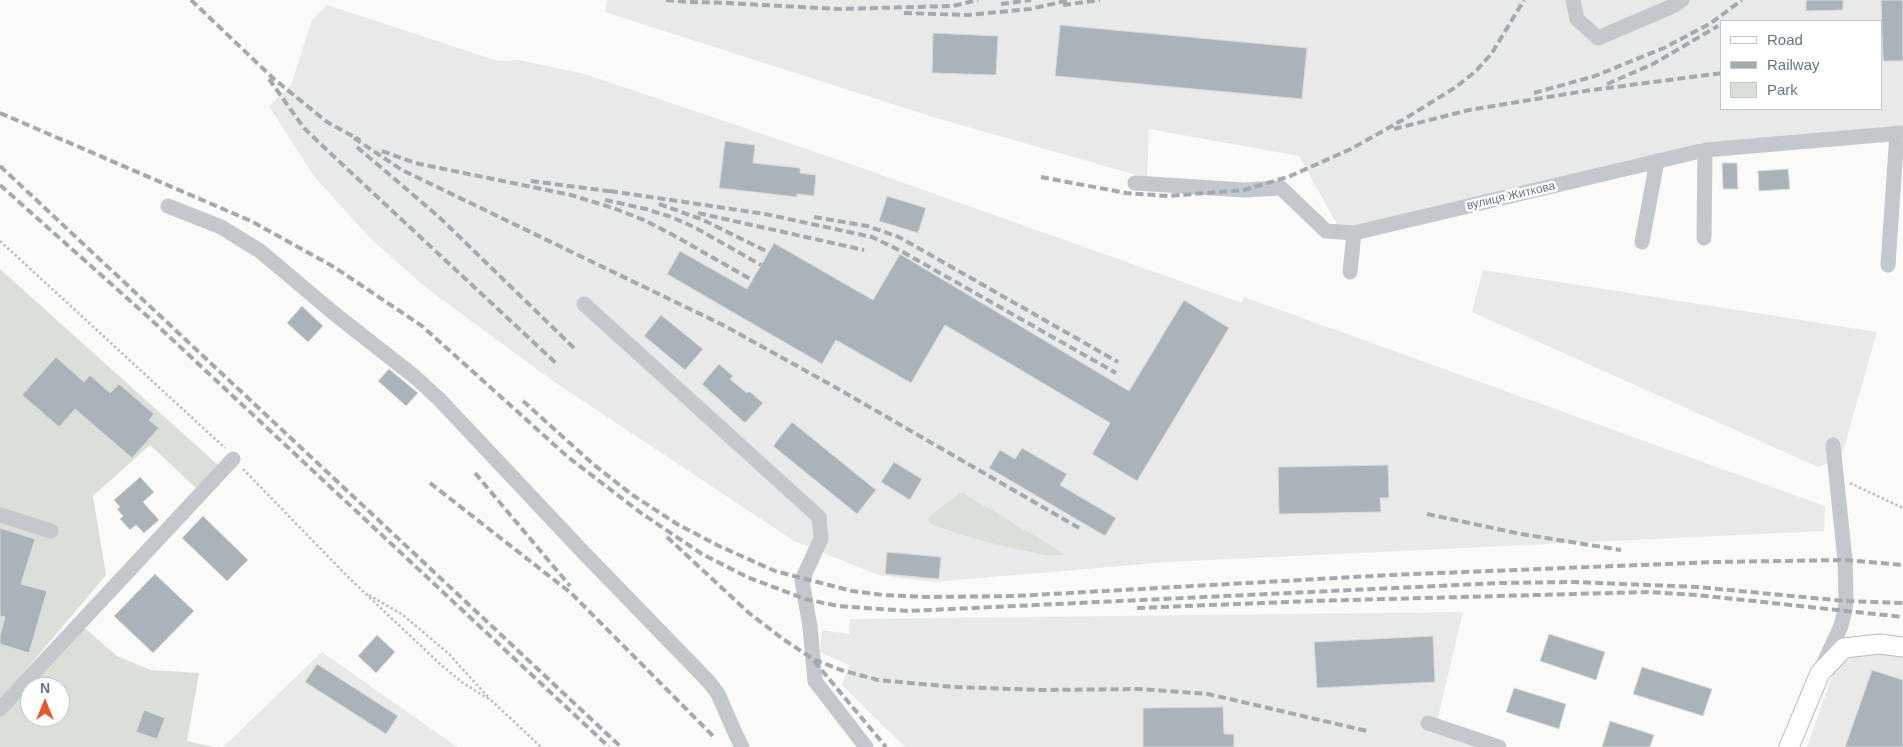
<!DOCTYPE html>
<meta charset="utf-8">
<style>
body{margin:0}
#map{position:relative;width:1903px;height:747px;overflow:hidden;background:#fafaf8;font-family:Arial,sans-serif}
canvas{display:block}
.legend{position:absolute;left:1720px;top:20px;width:162px;height:90px;box-sizing:border-box;background:#fff;border:1px solid #c1c8cd;margin:0;padding:6px 9px;list-style:none;font-size:15px;color:#657683}
.legend li{display:flex;align-items:center;gap:10px;height:25px}
.legend b{width:25px;border:1px solid #c1c8cd}
.north{position:absolute;left:20px;top:677px;width:50px;height:50px;box-sizing:border-box;background:#fff;border:1px solid #c1c8cd;border-radius:50%;rotate:0deg;font-size:14px;font-weight:700;line-height:20px;text-align:center;color:#657683}
.north::after{content:'';display:block;margin:auto;width:18px;height:22px;background:#e4572e;clip-path:polygon(50% 0,100% 100%,50% 72%,0 100%)}
</style>
<div id="map">
<canvas width="1903" height="747"></canvas>
<ul class="legend">
<li><b style="height:6px;background:#fff"></b>Road</li>
<li><b style="height:6px;background:#a2aab0"></b>Railway</li>
<li><b style="height:14px;background:#dadfd7"></b>Park</li>
</ul>
<div class="north">N</div>
</div>
<script>
const c = document.querySelector('canvas').getContext('2d');
c.lineJoin = 'round';
function fillPath(path, color) { c.fillStyle = color; c.fill(path, 'evenodd'); }
const poly = rows => new Path2D(rows.map(r => 'M' + r).join(''));
function trace(path, color, width, dash) { c.strokeStyle = color; c.lineWidth = width; c.lineCap = dash ? 'butt' : 'round'; c.setLineDash(dash || []); c.stroke(path); }
function label(font, color, halo, rows, align = 'center') {
  c.font = font + ' Arial,sans-serif'; c.lineWidth = 5; c.setLineDash([]); c.textBaseline = 'middle'; c.strokeStyle = halo; c.fillStyle = color; for (const [text, x, y, turn = 0] of rows) {
    c.save(); c.translate(x, y); c.rotate((+turn || 0) * Math.PI / 180); c.textAlign = isNaN(turn) ? turn : align; if (halo) c.strokeText(text, 0, 0); c.fillText(text, 0, 0); c.restore();
  }
}
fillPath(poly([
 [607,0,1903,0,1903,126,1701,146,1373,224,1339,228,1299,156,1149,129,1147,178,936,118,605,12],
 [1722,21,1882,21,1882,109,1722,109],
 [327,5,498,61,519,60,585,74,842,161,1242,303,1244,297,1825,506,1824,531,1167,562,934,582,878,575,794,541,550,379,424,286,371,239,313,175,269,106,291,85,312,20],
 [1483,270,1877,332,1841,458,1818,467,1472,312],
 [1463,612,1435,730,1479,747,905,747,842,685,849,665,820,652,822,630,849,634,850,619],
 [1846,637,1903,657,1903,747,1807,747],
 [322,652,457,747,223,747]
]), '#e8e9e9');
fillPath(poly([
 [0,269,218,465,196,488,150,445,93,496,106,575,9,690,81,625,117,656,151,670,199,673,187,741,213,747,0,747],
 [30,687,60,687,60,717,30,717],
 [960,493,963,493,1066,555,1045,555,1003,546,959,534,931,524,928,519,932,514]
]), '#dadfd7');
const building = poly([
 [1806,0,1843,0,1843,10,1806,11,1806,0],
 [1881,0,1903,0,1903,61,1883,61,1881,0],
 [1060,25,1307,48,1302,99,1055,76,1060,25],
 [933,33,998,36,996,75,932,73,933,33],
 [725,141,755,145,753,163,800,168,800,173,816,175,814,196,797,194,797,197,719,188,725,141],
 [1722,163,1737,163,1738,189,1723,189,1722,163],
 [1788,169,1790,189,1759,191,1758,171,1788,169],
 [887,196,926,208,918,233,879,221,887,196],
 [774,243,873,300,900,254,1129,391,1184,300,1229,328,1137,481,1092,454,1110,423,945,325,911,383,836,340,822,364,667,274,680,251,747,289,774,243],
 [302,306,323,326,308,342,287,323,302,306],
 [661,315,703,349,685,370,644,336,661,315],
 [56,357,84,382,90,375,110,393,119,384,154,414,149,420,159,428,132,458,75,409,59,427,22,395,56,357],
 [719,364,733,376,730,379,747,393,749,391,763,403,745,423,702,384,719,364],
 [389,369,418,393,406,406,378,381,389,369],
 [792,422,876,490,857,514,773,446,792,422],
 [1022,448,1067,474,1060,485,1116,518,1105,536,989,468,1000,450,1015,459,1022,448],
 [894,462,922,479,910,500,881,482,894,462],
 [1388,465,1389,498,1380,498,1381,512,1279,514,1278,467,1388,465],
 [140,477,154,492,143,502,159,520,144,533,136,525,130,530,120,519,123,516,117,509,120,507,114,500,140,477],
 [203,516,248,560,227,581,182,538,203,516],
 [0,528,35,539,21,584,47,591,29,653,0,644,0,636,5,617,0,616,0,528],
 [887,552,941,557,939,579,885,574,887,552],
 [155,574,194,611,153,653,114,616,155,574],
 [1549,634,1605,652,1596,680,1540,661,1549,634],
 [377,635,395,652,376,673,358,656,377,635],
 [1433,636,1435,682,1317,688,1314,642,1433,636],
 [317,664,398,716,386,734,305,682,317,664],
 [1642,667,1712,689,1703,716,1633,694,1642,667],
 [1872,670,1903,680,1903,747,1845,747,1872,670],
 [1514,688,1566,704,1559,729,1506,712,1514,688],
 [1223,707,1224,734,1234,734,1234,747,1143,747,1143,708,1223,707],
 [144,710,165,718,157,739,136,732,144,710],
 [1610,721,1654,735,1650,747,1602,747,1610,721]
]);
fillPath(building, '#aab3b9');
trace(building, '#dcdcda', 1);
const major = poly([
 [1789,747,1820,673,1844,648,1880,644,1903,647]
]);
trace(major, '#b5babe', 21);
trace(poly([
 [0,241,225,448],
 [243,469,349,578,440,664,463,683,492,701,541,747],
 [1850,483,1903,508],
 [369,595,403,615,449,654,490,699]
]), '#bbbfc2', 2.5, [2.5, 2.5]);
trace(poly([
 [1573,0,1577,19,1598,38,1675,5,1682,0],
 [1135,183,1244,190,1281,188,1326,231,1354,233,1705,150,1903,133],
 [168,206,221,227,260,251,336,315,415,377,439,399,583,552,709,682,718,694,736,735,742,747],
 [1704,238,1705,150],
 [1642,242,1657,161],
 [1888,265,1897,133],
 [1350,272,1354,233],
 [584,304,819,517,821,539,802,580,810,627,815,681,866,747],
 [0,515,51,531],
 [1822,667,1841,626,1845,610,1846,601,1845,560,1833,445],
 [0,709,233,459],
 [1428,723,1499,747]
]), '#c3c8cc', 15);
trace(major, '#fff', 19);
trace(poly([
 [191,0,274,79,327,122,360,140],
 [666,0,689,2,732,3],
 [726,3,839,9,953,6,978,0],
 [1001,4,1031,0],
 [1063,5,1100,0],
 [904,13,968,15,1030,9,1070,0],
 [269,79,304,128,329,152,558,365],
 [1607,84,1653,64,1718,26],
 [1534,93,1595,76,1664,48,1711,23,1742,0],
 [0,113,251,221,334,267,422,326,568,457,641,513,702,554,747,577,805,599,838,606,909,611,1500,583,1574,582,1697,587,1846,601,1903,603],
 [1394,129,1469,110,1585,91,1722,73],
 [354,138,402,170,725,326,833,386,1081,529],
 [357,147,438,216,575,349],
 [382,151,415,163,571,195,613,208,644,220,673,235,752,280],
 [0,166,621,747],
 [1041,177,1126,193,1168,196,1244,190,1288,177,1351,149,1406,118,1456,87,1476,71,1492,53,1524,0],
 [531,181,615,192],
 [0,185,146,315,609,747],
 [610,191,765,214,872,237,903,252,1116,373],
 [605,200,646,209,671,217,694,227,761,265],
 [659,204,701,219,768,252],
 [698,213,864,250],
 [814,217,867,226,899,237,1118,362],
 [523,401,593,464,631,494,677,524,719,546,775,571,852,591,883,595,927,597,1015,596,1390,575,1715,562,1845,560,1903,565],
 [475,473,570,586],
 [430,483,571,593,713,736],
 [1427,514,1521,534,1621,550],
 [667,537,749,613,783,639,813,659,841,670,878,680,954,687,1042,690,1140,689,1208,694,1367,731],
 [1137,608,1312,601,1649,592,1697,595,1903,617],
 [814,661,886,747]
]), '#a2aab0', 4, [8, 4]);
label('12px', '#657683', '#fff', [
 ["вулиця Житкова",1511,196,-13]
]);
</script>
